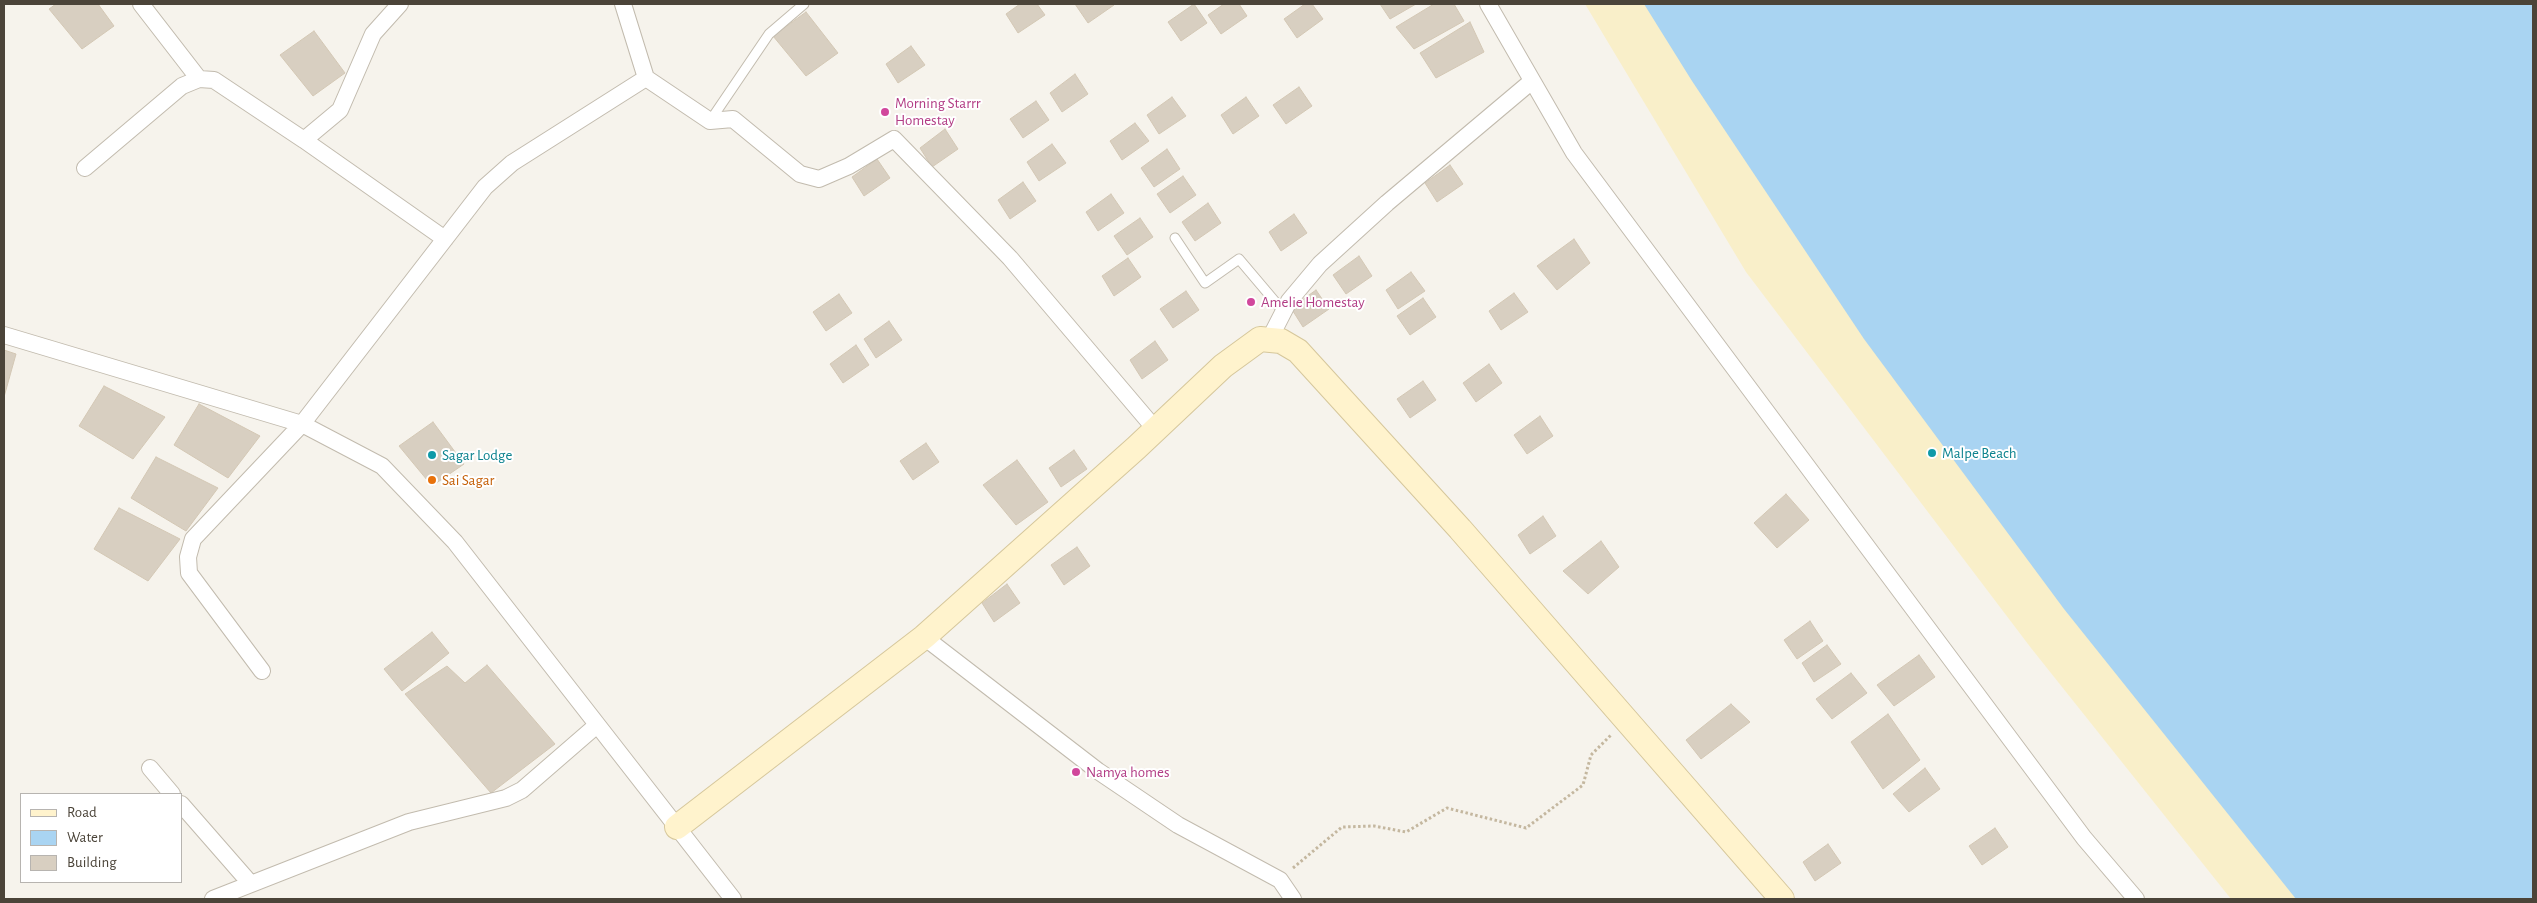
<!DOCTYPE html>
<style>
body{margin:0}
#map{position:relative;width:2537px;height:903px;overflow:hidden;background:#f6f3ec;font-family:"Alegreya Sans",sans-serif}
canvas{display:block}
.frame{position:absolute;inset:0;border:5px solid #4b4439;pointer-events:none}
.legend{position:absolute;left:20px;top:793px;width:162px;height:90px;box-sizing:border-box;background:#fff;border:1px solid #b7b4b0;margin:0;padding:6px 9px;list-style:none;font-size:15px;color:#4b4439}
.legend li{display:flex;align-items:center;gap:10px;height:25px}
.legend b{width:25px;border:1px solid #b7b4b0}
</style>
<div id="map">
<canvas width="2537" height="903"></canvas>
<div class="frame"></div>
<ul class="legend">
<li><b style="height:6px;background:#fff3cd"></b>Road</li>
<li><b style="height:14px;background:#a9d4f2"></b>Water</li>
<li><b style="height:14px;background:#d8cfc1"></b>Building</li>
</ul>
</div>
<script>
const c = document.querySelector('canvas').getContext('2d');
c.lineJoin = 'round';
function fillPath(path, color) { c.fillStyle = color; c.fill(path, 'evenodd'); }
const poly = rows => new Path2D(rows.map(r => 'M' + r).join(''));
function trace(path, color, width, dash) { c.strokeStyle = color; c.lineWidth = width; c.lineCap = dash ? 'butt' : 'round'; c.setLineDash(dash || []); c.stroke(path); }
function label(font, color, halo, rows, align = 'center') {
  c.font = font + ' "Alegreya Sans",sans-serif'; c.lineWidth = 4; c.setLineDash([]); c.textBaseline = 'middle'; c.strokeStyle = halo; c.fillStyle = color; for (const [text, x, y, turn = 0] of rows) {
    c.save(); c.translate(x, y); c.rotate((+turn || 0) * Math.PI / 180); c.textAlign = isNaN(turn) ? turn : align; if (halo) c.strokeText(text, 0, 0); c.fillText(text, 0, 0); c.restore();
  }
}
fillPath(poly([
 [1585,4,1672,4,2327,899,2231,899,2031,648,1746,272]
]), '#f9efc9');
fillPath(poly([
 [1644,4,2533,4,2533,899,2296,899,2064,609,1864,339,1692,81]
]), '#a9d4f2');
const building = poly([
 [56,4,98,4,114,26,82,49,49,9,56,4],
 [1020,4,1037,4,1045,15,1018,33,1006,14,1020,4],
 [1075,4,1113,4,1114,5,1088,23,1075,4],
 [1194,4,1207,23,1181,41,1168,22,1194,4],
 [1224,4,1239,4,1247,16,1221,34,1208,15,1224,4],
 [1305,4,1312,4,1323,19,1297,38,1284,19,1305,4],
 [1380,4,1416,4,1390,19,1380,4],
 [1434,4,1454,4,1464,21,1414,49,1396,27,1434,4],
 [806,12,838,53,806,76,773,36,806,12],
 [1470,22,1484,52,1436,78,1420,53,1470,22],
 [314,31,345,73,313,96,280,55,314,31],
 [911,46,925,65,898,83,886,64,911,46],
 [1075,74,1088,94,1062,112,1050,93,1075,74],
 [1299,87,1312,106,1286,124,1273,105,1299,87],
 [1172,97,1186,116,1159,134,1147,115,1172,97],
 [1246,97,1259,116,1233,134,1221,115,1246,97],
 [1036,101,1049,120,1023,138,1010,119,1036,101],
 [1135,123,1149,141,1122,160,1110,141,1135,123],
 [945,129,958,149,932,167,920,148,945,129],
 [1052,144,1066,163,1039,181,1027,162,1052,144],
 [1167,149,1180,169,1154,187,1141,168,1167,149],
 [877,159,890,178,864,196,852,177,877,159],
 [1450,165,1463,184,1437,202,1425,183,1450,165],
 [1183,176,1196,195,1170,213,1157,194,1183,176],
 [1023,182,1036,201,1010,219,998,200,1023,182],
 [1111,194,1124,213,1098,231,1086,212,1111,194],
 [1208,203,1221,223,1195,241,1182,222,1208,203],
 [1294,214,1307,233,1281,251,1269,232,1294,214],
 [1140,218,1153,237,1127,255,1114,236,1140,218],
 [1574,239,1590,263,1557,290,1537,266,1574,239],
 [1359,256,1372,276,1346,294,1333,275,1359,256],
 [1128,258,1141,277,1114,296,1102,276,1128,258],
 [1411,272,1425,291,1398,309,1386,290,1411,272],
 [1316,290,1329,309,1303,327,1291,308,1316,290],
 [1186,291,1199,310,1173,328,1160,309,1186,291],
 [1514,293,1528,312,1501,330,1489,311,1514,293],
 [839,294,852,313,826,331,813,312,839,294],
 [1423,298,1436,317,1410,335,1397,316,1423,298],
 [889,321,902,340,876,358,864,339,889,321],
 [1155,341,1168,360,1142,379,1130,360,1155,341],
 [856,345,869,365,843,383,830,364,856,345],
 [4,350,16,354,4,397,4,350],
 [1489,364,1502,383,1476,402,1463,383,1489,364],
 [1423,381,1436,400,1410,418,1397,399,1423,381],
 [104,386,165,417,133,459,79,426,104,386],
 [199,404,260,436,228,478,174,445,199,404],
 [1540,416,1553,436,1527,454,1514,435,1540,416],
 [433,422,464,464,432,486,399,446,433,422],
 [926,443,939,462,913,480,900,461,926,443],
 [1074,450,1087,469,1061,487,1049,468,1074,450],
 [156,457,218,488,186,531,131,498,156,457],
 [1017,460,1048,502,1016,525,983,485,1017,460],
 [1786,494,1809,520,1777,548,1754,523,1786,494],
 [119,508,180,539,148,581,94,549,119,508],
 [1543,516,1556,536,1530,554,1518,535,1543,516],
 [1601,541,1619,567,1588,594,1563,571,1601,541],
 [1077,547,1090,566,1064,585,1051,565,1077,547],
 [1007,584,1020,603,994,622,982,603,1007,584],
 [1810,621,1823,641,1797,659,1784,640,1810,621],
 [432,632,449,653,402,691,384,669,432,632],
 [1827,645,1841,664,1814,682,1802,663,1827,645],
 [1919,655,1935,677,1894,706,1877,685,1919,655],
 [487,665,555,744,491,793,405,694,447,666,465,683,487,665],
 [1851,673,1867,693,1832,719,1816,699,1851,673],
 [1731,704,1750,722,1701,759,1686,740,1731,704],
 [1888,714,1920,760,1883,789,1851,742,1888,714],
 [1925,768,1940,789,1909,812,1893,794,1925,768],
 [1995,828,2008,847,1982,865,1969,846,1995,828],
 [1828,844,1841,863,1815,881,1803,862,1828,844]
]);
fillPath(building, '#d8cfc1');
trace(building, '#d3c7b4', 1);
const lane = poly([
 [710,121,769,34,804,4],
 [1175,238,1205,283,1239,259,1283,311]
]);
const street = poly([
 [141,4,199,79],
 [623,4,646,78,710,121,733,119,800,174,819,179,849,166,894,139,1010,258,1156,430],
 [1488,4,1574,153,2084,838,2136,899],
 [304,140,445,239],
 [85,168,182,86,199,79,214,80,304,140,340,110,373,34,400,4],
 [4,335,302,424,382,466,455,542,733,899],
 [1269,340,1289,301,1320,264,1387,203,1532,81],
 [924,637,1098,771,1178,825,1280,880,1293,899],
 [262,671,189,573,188,557,193,539,302,424,485,187,512,163,646,78],
 [150,768,172,794],
 [181,804,250,883],
 [213,899,409,822,506,798,522,790,597,725]
]);
const secondary = poly([
 [677,827,924,637,1136,448,1223,366,1260,339,1281,341,1298,351,1460,529,1782,899]
]);
trace(lane, '#c2bbae', 11);
trace(street, '#c2bbae', 18);
trace(secondary, '#d6c79b', 26);
trace(poly([
 [1293,868,1342,827,1374,826,1406,832,1447,808,1526,828,1583,785,1591,755,1611,735]
]), '#c4b79f', 3, [2.5, 2.5]);
trace(lane, '#fff', 9);
trace(street, '#fff', 16);
trace(secondary, '#fff3cd', 24);
for (const [x, y, r, color] of [
 [885,112,5,"#d1479c"],
 [1251,302,5,"#d1479c"],
 [1932,453,5,"#0f9aa8"],
 [432,455,5,"#0f9aa8"],
 [432,480,5,"#e8710a"],
 [1076,772,5,"#d1479c"]
]) { const dot = new Path2D(); dot.arc(x, y, r, 0, 2 * Math.PI); c.fillStyle = color; c.fill(dot); trace(dot, '#fff', 2); }
label('15px', '#b23c85', '#fff', [
 ["Morning Starrr",895,103],
 ["Homestay",895,120],
 ["Amelie Homestay",1261,302],
 ["Namya homes",1086,772]
], 'left');
label('15px', '#0d838f', '#fff', [
 ["Malpe Beach",1942,453],
 ["Sagar Lodge",442,455]
], 'left');
label('15px', '#c56008', '#fff', [
 ["Sai Sagar",442,480]
], 'left');
</script>
